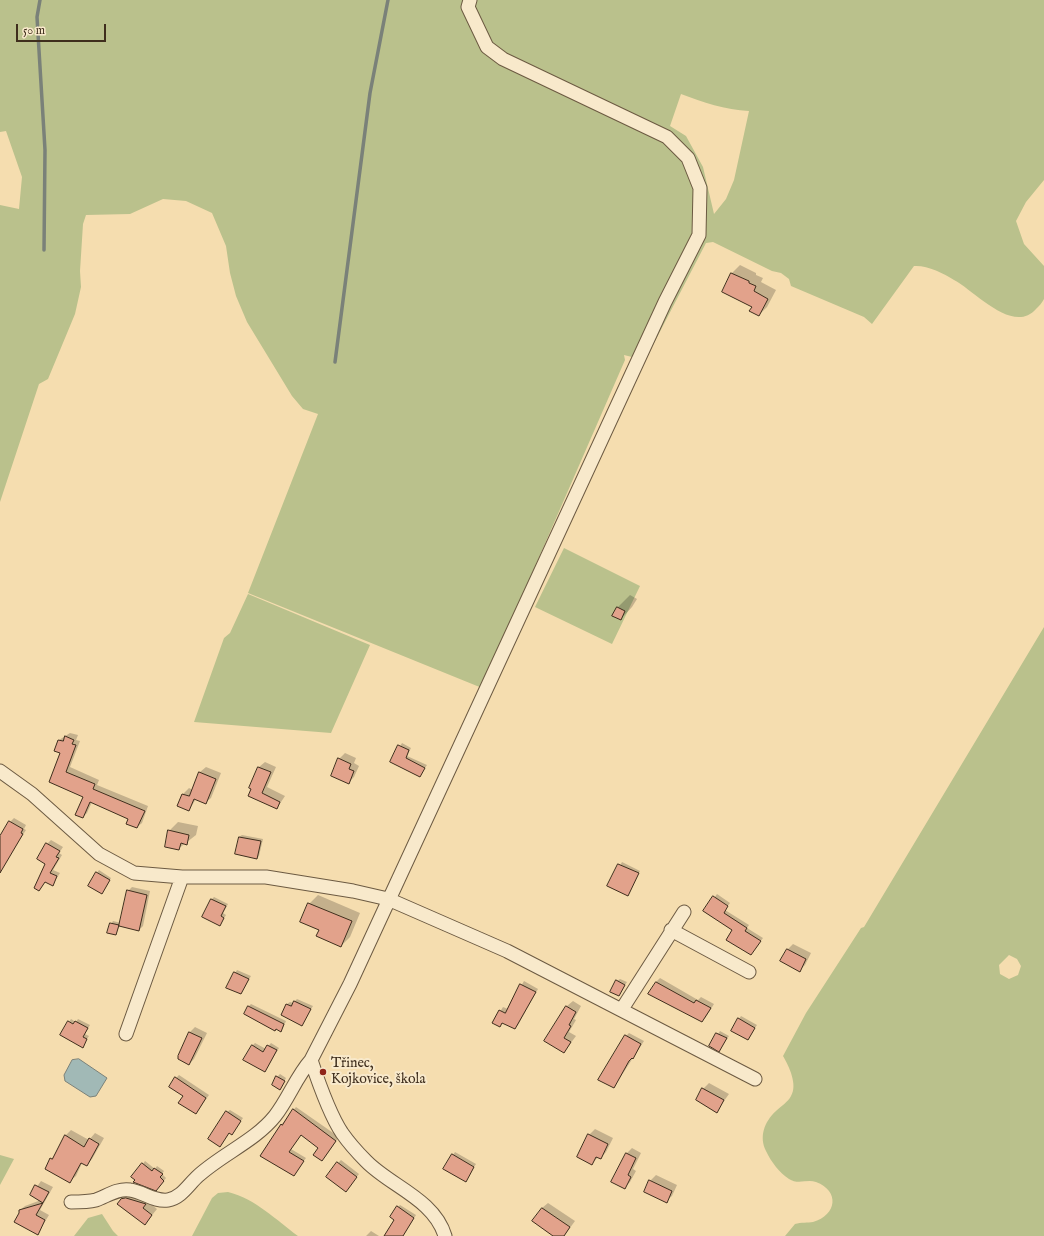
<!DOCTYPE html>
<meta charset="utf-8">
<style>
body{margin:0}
#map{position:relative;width:1044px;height:1236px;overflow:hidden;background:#f5ddaf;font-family:"IM FELL English",serif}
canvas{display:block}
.scale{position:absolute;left:16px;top:24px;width:90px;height:18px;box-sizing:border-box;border:2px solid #3f2e1d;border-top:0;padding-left:5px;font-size:12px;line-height:14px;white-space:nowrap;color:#3f2e1d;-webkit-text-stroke:3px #f8e9cb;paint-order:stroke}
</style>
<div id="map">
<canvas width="1044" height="1236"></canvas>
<div class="scale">50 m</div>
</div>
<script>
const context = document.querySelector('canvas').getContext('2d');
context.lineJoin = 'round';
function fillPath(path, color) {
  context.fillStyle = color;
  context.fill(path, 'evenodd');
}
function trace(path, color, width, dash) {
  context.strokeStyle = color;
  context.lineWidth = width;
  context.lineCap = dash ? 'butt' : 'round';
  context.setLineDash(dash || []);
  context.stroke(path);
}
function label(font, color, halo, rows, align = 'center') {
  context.font = font + ' "IM FELL English",serif';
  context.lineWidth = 4;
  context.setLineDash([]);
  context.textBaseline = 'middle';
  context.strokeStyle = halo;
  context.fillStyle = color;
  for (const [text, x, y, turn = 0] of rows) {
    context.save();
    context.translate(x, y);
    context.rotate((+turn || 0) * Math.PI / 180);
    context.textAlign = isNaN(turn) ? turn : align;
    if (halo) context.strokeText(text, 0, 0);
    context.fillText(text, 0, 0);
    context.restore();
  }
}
const green = new Path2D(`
 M0 0H1044V180L1026 202 1016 221 1024 244 1044 266C1044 275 1044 290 1044 299 1042 303 1039 306 1036 309 1013 335 975 291 954 280 943 273 927 265 914 266L872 324 864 317 791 286 789 279 781 273 772 271 713 242 706 243 653 345 642 343 636 358 624 355 625 360 482 688 248 593 318 414 303 409 292 396 247 322 236 296 230 273 226 246 212 213 186 201 163 199 130 214 86 215 83 224 80 271 81 287 75 314 48 379 39 384 0 502V205L19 209 22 177 6 131 0 132ZM681 94C703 102 725 110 749 111L734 180 726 199 714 214 703 167 686 136 670 126Z
 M564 548 640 586 612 644 535 607Z
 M248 594 370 645 331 733 194 722 224 638 230 633Z
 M1044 627V1236H785L795 1224C801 1222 808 1223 813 1222 837 1215 840 1191 816 1182 807 1179 798 1185 789 1179 780 1173 771 1162 766 1151 759 1137 764 1122 776 1111 781 1106 788 1102 791 1096 798 1085 789 1066 783 1056L806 1013 861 928 864 927ZM1009 955 1017 959 1021 966 1018 975 1009 979 1000 974 999 965Z
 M0 1155 14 1159 0 1185Z
 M228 1192C256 1199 276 1220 298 1236H192L212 1198 218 1193Z
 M102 1214 113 1231 118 1236H74L88 1218Z`);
const water = new Path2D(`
 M79 1059 107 1078 96 1096 90 1097 65 1081 64 1075 72 1060Z`);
const shadow = new Path2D(`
 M740 265 756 273V275L763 278 761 282 776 290 767 307 759 315 753 306 723 291 732 273Z
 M630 595 637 599 632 607 621 619 614 616 618 607Z
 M70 733 78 735 76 740 80 741 70 767 99 780 97 785 148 806 142 823 137 827 129 819 92 802 87 813 83 817 84 796 50 782 62 752 59 740Z
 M402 743 411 748 407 756 427 765 420 776 391 762Z
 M345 753 356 758 354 763 359 766 354 777 348 783 339 759Z
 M265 762 276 767 267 787 285 796 277 808 250 787 259 767Z
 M206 767 221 773 211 798 205 803 196 799 189 810 178 805 183 794 189 788 193 790 200 772Z
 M14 818 26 825 24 829 26 830 2 867 0 866V843L10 822Z
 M178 822 198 826 196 835 178 849 169 831Z
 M242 835 263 839 259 856 257 858 239 837Z
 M51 840 63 847 59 853 62 855 53 870 60 873 53 884 46 881 39 890 46 863 47 844Z
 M622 862 640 871 627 895 609 886Z
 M99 870 111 878 104 890 97 873Z
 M132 887 150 891 143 926 139 930 120 925 116 934 111 924 113 921 121 923 128 891Z
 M717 894 730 903 725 910 749 925 747 928 763 938 751 954 733 930 705 911Z
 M318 895 360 913 350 937 341 946 320 929 309 904Z
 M214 897 228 904 223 913 226 915 220 925 212 899Z
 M793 944 811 953 805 965 800 970 782 961 788 949Z
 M237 970 251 976 241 993 227 987Z
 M660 978 698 1000 701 997 714 1004 706 1017 702 1021 656 982Z
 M620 979 627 982 621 992 617 981Z
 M524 981 538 989 518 1025 515 1028 503 1022 500 1026 493 1023 503 1007 508 1009Z
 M297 999 313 1006 302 1024 282 1014 287 1004 290 1002 293 1003Z
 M573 1001 581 1006 574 1019 576 1020 569 1032 576 1036 564 1052 546 1041 567 1006Z
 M251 1004 286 1021 283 1028 280 1030 249 1006Z
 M741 1016 757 1025 748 1039 739 1019Z
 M71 1019 76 1022 78 1019 90 1025 85 1034 89 1036 82 1047 69 1022Z
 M195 1027 207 1033 194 1059 189 1064 179 1056 190 1032Z
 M720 1031 729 1036 719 1050 710 1046Z
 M629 1033 644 1041 614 1087 626 1036Z
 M255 1043 266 1049 271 1043 279 1048 265 1071 252 1046Z
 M280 1074 286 1078 282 1086 277 1077Z
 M179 1075 209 1095 196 1113 176 1078Z
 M709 1083 729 1094 716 1112 703 1089Z
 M296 1107 339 1137 325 1157 320 1148 302 1134 291 1149 306 1158 294 1174 262 1155 282 1124Z
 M230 1110 243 1118 234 1131 230 1132 220 1145 227 1112Z
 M595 1129 613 1138 606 1152 601 1158 598 1157 592 1164 589 1135Z
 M71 1130 89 1140 95 1133 104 1138 92 1159 87 1165 82 1163 76 1176 70 1181 51 1159 56 1155 66 1135Z
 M632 1148 641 1153 633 1169 636 1171 630 1182 624 1188 626 1154Z
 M455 1152 476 1164 465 1181 453 1155Z
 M341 1160 359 1174 348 1188 338 1163Z
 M145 1161 155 1169 157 1166 164 1171 162 1174 166 1178 159 1187 143 1164Z
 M656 1175 677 1185 672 1196 666 1201 650 1181Z
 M41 1181 53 1187 40 1210 49 1215 38 1233 20 1210 25 1206 41 1200 31 1195Z
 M127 1193 148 1202 157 1209 145 1224 121 1199Z
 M548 1203 575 1221 564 1236H555L542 1208Z
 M400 1205 416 1215 403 1236H385L396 1220 398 1207Z
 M371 1231 379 1236H366Z`);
const stream = new Path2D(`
 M40 0 37 17 45 150 44 250
 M335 362 370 93 388 0`);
const building = new Path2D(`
 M731 273 749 281V283L756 286 754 291 768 299 759 316 749 311 752 307 722 292Z
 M617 607 625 611 621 620 612 616Z
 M65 736 74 740 72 744 76 745 66 772 95 784 93 789 145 811 137 828 126 824 128 819 90 802 83 818 75 815 83 797 49 782 60 753 54 751 58 740 63 741Z
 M398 745 409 750 406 758 425 768 420 777 390 762Z
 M338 758 351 764 349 769 354 771 349 784 331 776Z
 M258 767 271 772 262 793 280 802 277 809 248 796 251 789 249 788Z
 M199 772 216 779 206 804 194 799 189 811 177 806 182 794 189 796Z
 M9 821 23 829 21 833 23 834 0 873V836Z
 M168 830 189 835 187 845 181 843 179 850 165 847Z
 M239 837 261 841 257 859 235 854Z
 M46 843 60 851 56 857 59 858 50 873 57 876 53 886 45 882 39 891 34 888 45 864 37 859Z
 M618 864 639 873 628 896 607 886Z
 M96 872 110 880 102 894 88 886Z
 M127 890 147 895 139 931 119 926Z
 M713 896 728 906 724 913 747 928 745 931 761 941 751 955 726 940 732 930 703 911Z
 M211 899 226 906 221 916 224 918 220 926 202 917Z
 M308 903 352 921 341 947 316 936 319 930 300 922Z
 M110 923 119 925 116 935 107 933Z
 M787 949 806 959 800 972 780 961Z
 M234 972 249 979 241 994 226 988Z
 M616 980 625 985 619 996 610 992Z
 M656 982 694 1003 696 1000 711 1008 702 1022 648 994Z
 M520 984 536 992 515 1029 502 1023 500 1027 492 1023 499 1010 505 1013Z
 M294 1001 311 1009 302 1026 281 1015 286 1004 291 1006Z
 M248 1006 284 1024 281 1032 276 1029 275 1031 244 1014Z
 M566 1006 576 1012 569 1025 571 1026 564 1038 571 1042 564 1053 544 1041Z
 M738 1018 755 1028 748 1040 731 1031Z
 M68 1021 73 1024 75 1021 88 1028 83 1037 87 1039 83 1048 60 1035Z
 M189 1032 202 1038 189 1065 178 1059V1056Z
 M716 1033 727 1038 719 1052 709 1046Z
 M625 1035 641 1044 633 1059 632 1058 629 1061 614 1088 598 1080Z
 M252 1045 263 1052 267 1045 277 1050 265 1072 243 1060Z
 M276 1076 285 1081 280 1090 272 1085Z
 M175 1077 206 1098 196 1114 178 1103 183 1096 169 1087Z
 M702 1088 724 1100 717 1113 696 1100Z
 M293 1109 336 1141 322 1161 313 1155 318 1148 301 1135 289 1152 304 1161 294 1176 260 1156 281 1124 282 1125Z
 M226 1111 241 1121 232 1135 229 1133 220 1147 208 1139Z
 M588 1134 608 1144 601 1159 596 1157 592 1165 577 1157Z
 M65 1135 84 1147 89 1138 99 1144 87 1166 81 1163 70 1183 45 1169 50 1158 52 1159Z
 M626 1153 636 1158 628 1175 631 1177 625 1189 611 1182Z
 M452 1154 474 1167 466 1182 443 1169Z
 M337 1162 357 1177 346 1192 326 1177Z
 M142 1163 152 1171 154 1168 163 1174 160 1177 164 1181 156 1191 133 1182 135 1180 131 1177Z
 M649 1180 672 1191 667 1203 644 1192Z
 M35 1185 49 1192 36 1215 45 1220 38 1235 14 1222 19 1213V1210L43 1203 30 1195Z
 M126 1198 146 1204 143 1208 152 1215 145 1225 117 1204 121 1199Z
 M397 1206 414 1218 403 1236H384L394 1220 390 1217Z
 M542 1208 570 1227 564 1236H553L532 1221Z`);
const street = new Path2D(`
 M0 771 32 794 99 854 134 873 182 877H266L353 891 388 899 507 951 755 1079
 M671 930 749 972
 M622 1009 684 912
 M126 1034 182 877
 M71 1202C79 1202 88 1202 96 1200 107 1196 118 1188 130 1190 144 1192 154 1202 168 1200 181 1198 189 1184 198 1176 222 1154 255 1141 275 1116 289 1098 296 1077 311 1060
 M445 1236C434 1199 390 1186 366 1161 358 1153 349 1143 342 1133 330 1115 318 1081 311 1060L350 984 665 302 699 235 700 188 688 158 667 137 503 59 487 47 468 7 470 0`);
const markers = [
 [323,1072,4,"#8f2418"]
];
const poiNames = [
 ["Třinec,",331,1064],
 ["Kojkovice, škola",331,1080]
];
fillPath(green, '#bac18c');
fillPath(water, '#a1b9b6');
trace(water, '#7a8179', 1);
fillPath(shadow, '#0003');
trace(stream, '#7a8179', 3.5);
fillPath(building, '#e2a28b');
trace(building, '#3f2e1d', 1);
trace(street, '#6c5a42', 15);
trace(street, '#f8e9cb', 13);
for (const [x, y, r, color] of markers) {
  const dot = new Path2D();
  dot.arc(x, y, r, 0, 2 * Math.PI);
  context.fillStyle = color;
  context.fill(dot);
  trace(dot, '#f8e9cb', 1.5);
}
label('14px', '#3f2e1d', '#f8e9cb', poiNames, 'left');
</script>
